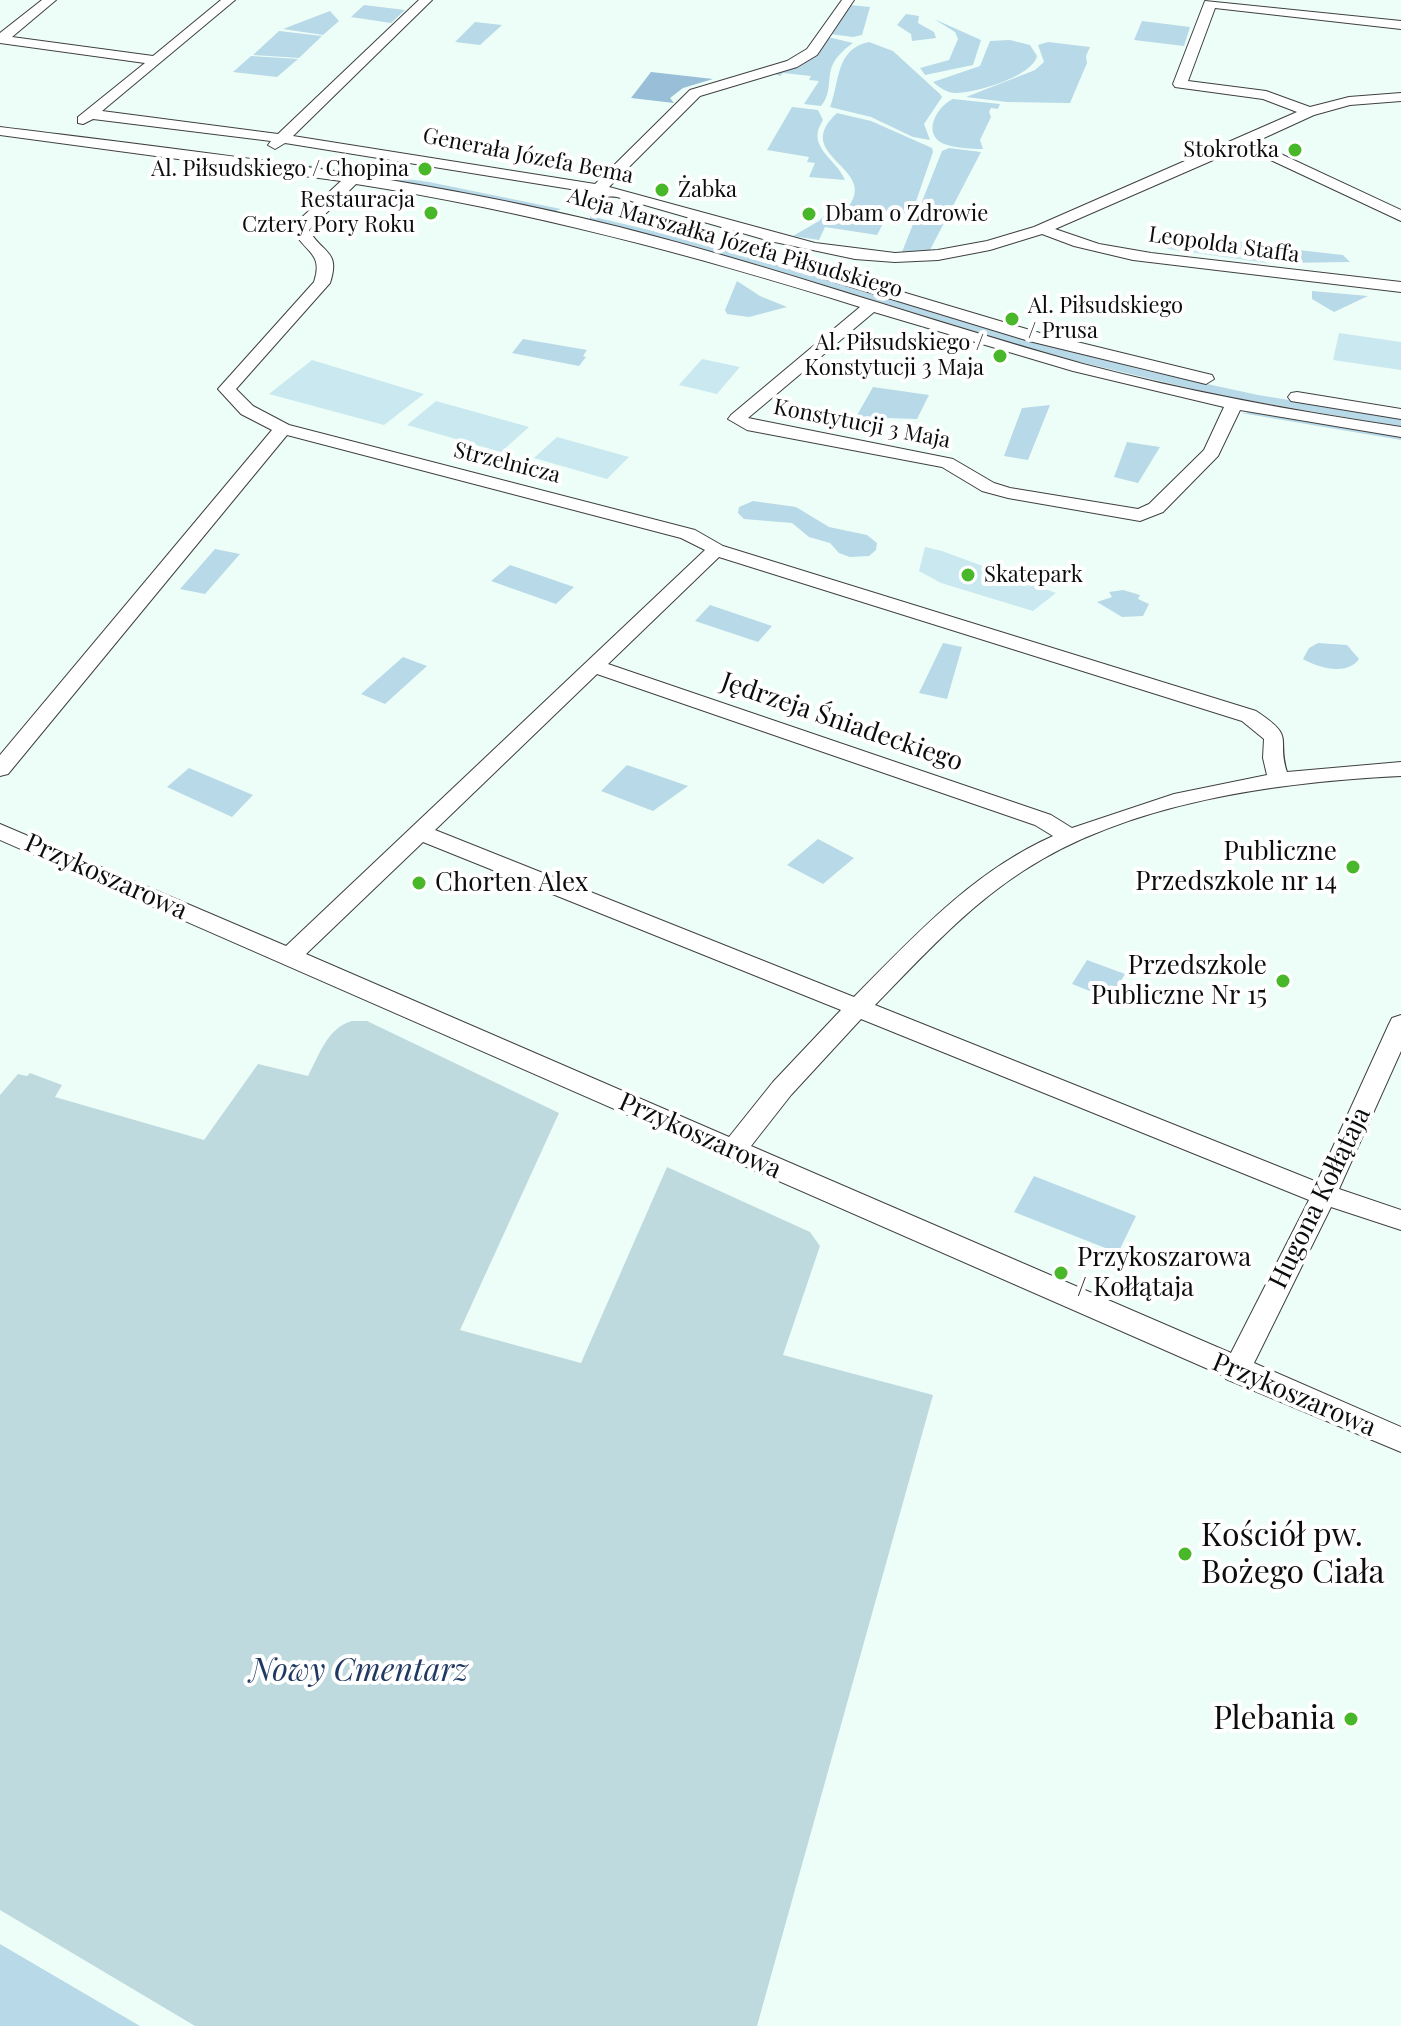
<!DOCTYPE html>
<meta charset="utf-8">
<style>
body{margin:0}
canvas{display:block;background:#edfef8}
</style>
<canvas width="1401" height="2026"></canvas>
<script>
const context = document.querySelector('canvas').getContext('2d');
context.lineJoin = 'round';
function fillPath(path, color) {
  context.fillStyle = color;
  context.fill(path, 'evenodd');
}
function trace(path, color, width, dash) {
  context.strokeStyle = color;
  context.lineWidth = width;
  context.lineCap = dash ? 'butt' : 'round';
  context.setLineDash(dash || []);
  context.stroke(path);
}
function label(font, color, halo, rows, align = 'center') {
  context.font = font + ' "Playfair Display",serif';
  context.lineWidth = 8;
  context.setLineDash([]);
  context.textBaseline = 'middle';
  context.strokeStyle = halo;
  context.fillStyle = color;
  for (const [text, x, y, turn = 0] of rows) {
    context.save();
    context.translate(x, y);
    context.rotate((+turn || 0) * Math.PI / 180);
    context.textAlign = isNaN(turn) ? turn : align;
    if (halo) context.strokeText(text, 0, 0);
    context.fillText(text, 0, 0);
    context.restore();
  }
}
const green = new Path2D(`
 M364 5 405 10 391 23 351 17Z
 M850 5 870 7 862 35 853 37 830 34Z
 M330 11 339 21 323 35 283 29Z
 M906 14 919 16 918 23 934 32 936 38 912 41 911 34 897 25Z
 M934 19 981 40 973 65 925 75 920 68 949 60 958 39 955 32Z
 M1142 21 1190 27 1184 46 1134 40Z
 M475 22 502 25 480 45 455 42Z
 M279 31 322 36 299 58 253 55Z
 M828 37 853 43C846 48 838 55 834 62 826 76 833 92 821 106L804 104 819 81 809 80 811 76 783 73 780 76 772 73Z
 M1010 40 1030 45 1037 56C1033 76 976 93 956 93 947 93 940 88 933 82L980 66 990 41Z
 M869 42 893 51 940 94 942 97 924 124 930 140 913 137 871 117 830 107C840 82 835 49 869 42Z
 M1048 42 1090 47 1086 56 1087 63 1070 103 1007 102 966 97 1035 70 1044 62 1038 45Z
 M251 56 298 59 277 77 233 72Z
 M953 99 1000 104 998 109 991 108 989 112 991 117 980 140 983 149C971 149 955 148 944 144 921 134 937 106 953 99Z
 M792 107 818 110 823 120C805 147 836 158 845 180L809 177 815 163 807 162 809 157 767 150Z
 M837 113 871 121 932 148 933 152 913 210 905 213 849 206C878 167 790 156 837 113Z
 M949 148 981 152 930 250 902 252 942 151Z
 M270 160 429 182 561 209 553 212 274 163Z
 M832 207 904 218 908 220H885L877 235 825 227 819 240 793 236 819 221Z
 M590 216 700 242 1047 345 1147 371 1258 395 1401 418V427L1218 395 1059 357 759 265 590 220Z
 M1289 249 1343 255 1350 262 1284 263Z
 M737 281 760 296 787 307 749 317 727 314 725 310Z
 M1312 291 1368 296 1334 312 1312 299Z
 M523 339 587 350 583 356 586 357 579 366 512 353Z
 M873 387 929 395 917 419 856 417Z
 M1050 405 1028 460 1004 456 1022 408Z
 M1257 412 1401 436V440L1241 413Z
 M1127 442 1160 447 1138 483 1114 477Z
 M753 501 796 507 829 527 867 535 877 543 876 550 869 556 850 557 839 553 830 543 809 537 792 523 744 519 738 513 739 507Z
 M215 549 240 554 205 594 180 589Z
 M510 565 574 587 556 604 491 581Z
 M1123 590 1140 595 1138 599 1149 604 1143 616 1122 617 1097 602 1112 597 1109 592Z
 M710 605 772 626 758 642 695 621Z
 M943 643 962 647 947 699 919 693Z
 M1318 643 1347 645 1359 659C1347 676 1319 668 1303 659L1309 648Z
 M403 657 427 666 385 704 361 694Z
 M627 765 688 786 653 811 601 791Z
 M189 768 253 795 232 817 167 787Z
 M818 839 854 858 823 884 787 865Z
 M1087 960 1125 974 1110 999 1072 984Z
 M1034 1176 1136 1216 1118 1253 1014 1212Z
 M0 1944 140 2026H0Z`);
const forest = new Path2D(`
 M651 72 713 79 683 88 670 98 674 103 631 98Z`);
const cemetery = new Path2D(`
 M352 1021H367L559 1113 460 1330 581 1363 667 1167 810 1232 820 1246 783 1355 933 1395 757 2026H195L0 1910V1095L18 1074 27 1076 30 1073 62 1085 55 1097 204 1140 258 1064 308 1076C320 1054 327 1028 352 1021Z`);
const pitch = new Path2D(`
 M1174 232 1271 246 1266 263 1167 249Z
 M1339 333 1401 342V370L1333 360Z
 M702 359 740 367 717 394 679 385Z
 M312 360 424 394 384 425 269 394Z
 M436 401 529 427 501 452 407 425Z
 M557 437 629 457 607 479 534 458Z
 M925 547 942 551 1056 593 1033 611 941 583 919 571Z`);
const minor = new Path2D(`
 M42 0H56L12 37 153 56 221 0H235L102 111 278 134 419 0H432L293 136 595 184 690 90 787 61 807 49 842 0H854L817 55 797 67 700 96 609 187 815 243 895 253 938 250 987 241 1034 227 1297 112 1263 99 1175 87 1173 84 1205 1 1401 21V29L1215 8 1188 81 1266 91 1310 107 1349 97 1401 93V101L1350 105 1314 115 1255 142 1401 210V221L1243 147 1055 229 1099 244 1151 253 1401 282V292L1133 260 1074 246 1042 234 990 250 938 260 895 262 855 259 770 241 617 197C603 195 592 200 583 197V191L285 143 275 149 268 145 271 141 93 119 83 124 78 123V117L145 63 0 43V33Z
 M0 127C208 153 416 176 619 227 776 267 928 321 1083 364 1188 392 1294 411 1401 427V437L1240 410 1218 456 1163 512 1140 521 1008 498 982 491 942 467 747 430 728 419 731 415 860 307C694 255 528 211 356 184L309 230C322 254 341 250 330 283L236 389 253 406 289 425 695 530 723 546 1256 711C1297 738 1276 737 1287 772L1401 762V776C1277 782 1129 802 1023 871 967 907 921 958 875 1005L1317 1182 1389 1024 1392 1018 1401 1015V1051L1339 1189 1401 1210V1230L1331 1207 1254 1363 1401 1427V1452L1226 1379 1224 1376 0 840V824L286 946 705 550 681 538 287 435 8 774 0 776V755L272 430 241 414 218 389 314 282C324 253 305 253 293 230L299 220 341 181 0 135ZM874 312 1073 371 1224 407 1204 450 1149 504 1138 509 1010 488 994 483 953 459 748 418ZM719 557 1242 721 1264 739 1263 758 1267 775 1174 794 1072 828 1051 815 608 664ZM597 674 1035 825 1053 836C974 871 914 936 854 997L435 830ZM423 842 841 1010 773 1082 729 1137 306 954ZM861 1019 1309 1200 1231 1353 751 1146 791 1095Z
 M825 269 1040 333 1212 375 1214 379 1206 384 1029 341 819 277V271Z
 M1297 392 1401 409V419L1291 401 1288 397 1291 393Z`);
const markers = [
 [1295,150,8,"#49b72a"],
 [425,169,8,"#49b72a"],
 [662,190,8,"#49b72a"],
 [431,213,8,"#49b72a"],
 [809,214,8,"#49b72a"],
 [1012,319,8,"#49b72a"],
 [1000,356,8,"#49b72a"],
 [968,575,8,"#49b72a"],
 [1353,867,8,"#49b72a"],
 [419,883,8,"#49b72a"],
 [1283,981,8,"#49b72a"],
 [1061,1273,8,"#49b72a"],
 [1185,1554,8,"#49b72a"],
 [1351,1719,8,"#49b72a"]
];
const farPoinames = [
 ["Stokrotka",1279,150],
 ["Al. Piłsudskiego / Chopina",409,169],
 ["Żabka",678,190,"left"],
 ["Restauracja",415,200],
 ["Cztery Pory Roku",415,225],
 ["Dbam o Zdrowie",825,214,"left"],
 ["Al. Piłsudskiego",1028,306,"left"],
 ["/ Prusa",1028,331,"left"],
 ["Al. Piłsudskiego /",984,343],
 ["Konstytucji 3 Maja",984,368],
 ["Skatepark",984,575,"left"]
];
const farStreetnames = [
 ["Generała Józefa Bema",528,156,11],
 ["Aleja Marszałka Józefa Piłsudskiego",735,243,16],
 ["Leopolda Staffa",1224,245,8],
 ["Konstytucji 3 Maja",862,424,11],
 ["Strzelnicza",507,463,14]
];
const streetNames = [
 ["Jędrzeja Śniadeckiego",842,722,19],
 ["Przykoszarowa",106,877,24],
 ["Przykoszarowa",700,1136,24],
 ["Hugona Kołłątaja",1320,1198,-64],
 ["Przykoszarowa",1294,1395,23]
];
const poiNames = [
 ["Publiczne",1337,852],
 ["Przedszkole nr 14",1337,882],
 ["Chorten Alex",435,883,"left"],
 ["Przedszkole",1267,966],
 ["Publiczne Nr 15",1267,996],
 ["Przykoszarowa",1077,1258,"left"],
 ["/ Kołłątaja",1077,1288,"left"]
];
const nearPoinames = [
 ["Kościół pw.",1201,1536],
 ["Bożego Ciała",1201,1573],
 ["Plebania",1335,1719,"right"]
];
const nearParknames = [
 ["Nowy Cmentarz",359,1671]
];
fillPath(green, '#b8d9e7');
fillPath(forest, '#98bfd7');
fillPath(cemetery, '#bfdadf');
fillPath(pitch, '#cae8ef');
trace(minor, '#404040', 2);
fillPath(minor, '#fff');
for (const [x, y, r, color] of markers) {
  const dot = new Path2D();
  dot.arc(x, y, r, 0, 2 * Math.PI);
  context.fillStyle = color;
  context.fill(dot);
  trace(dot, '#fff', 3);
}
label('22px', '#0d0d0d', '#fff', farPoinames, 'right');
label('22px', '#0d0d0d', '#fff', farStreetnames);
label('26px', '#0d0d0d', '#fff', streetNames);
label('26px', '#0d0d0d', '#fff', poiNames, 'right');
label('32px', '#0d0d0d', '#fff', nearPoinames, 'left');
label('italic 32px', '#203962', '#fff', nearParknames);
</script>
